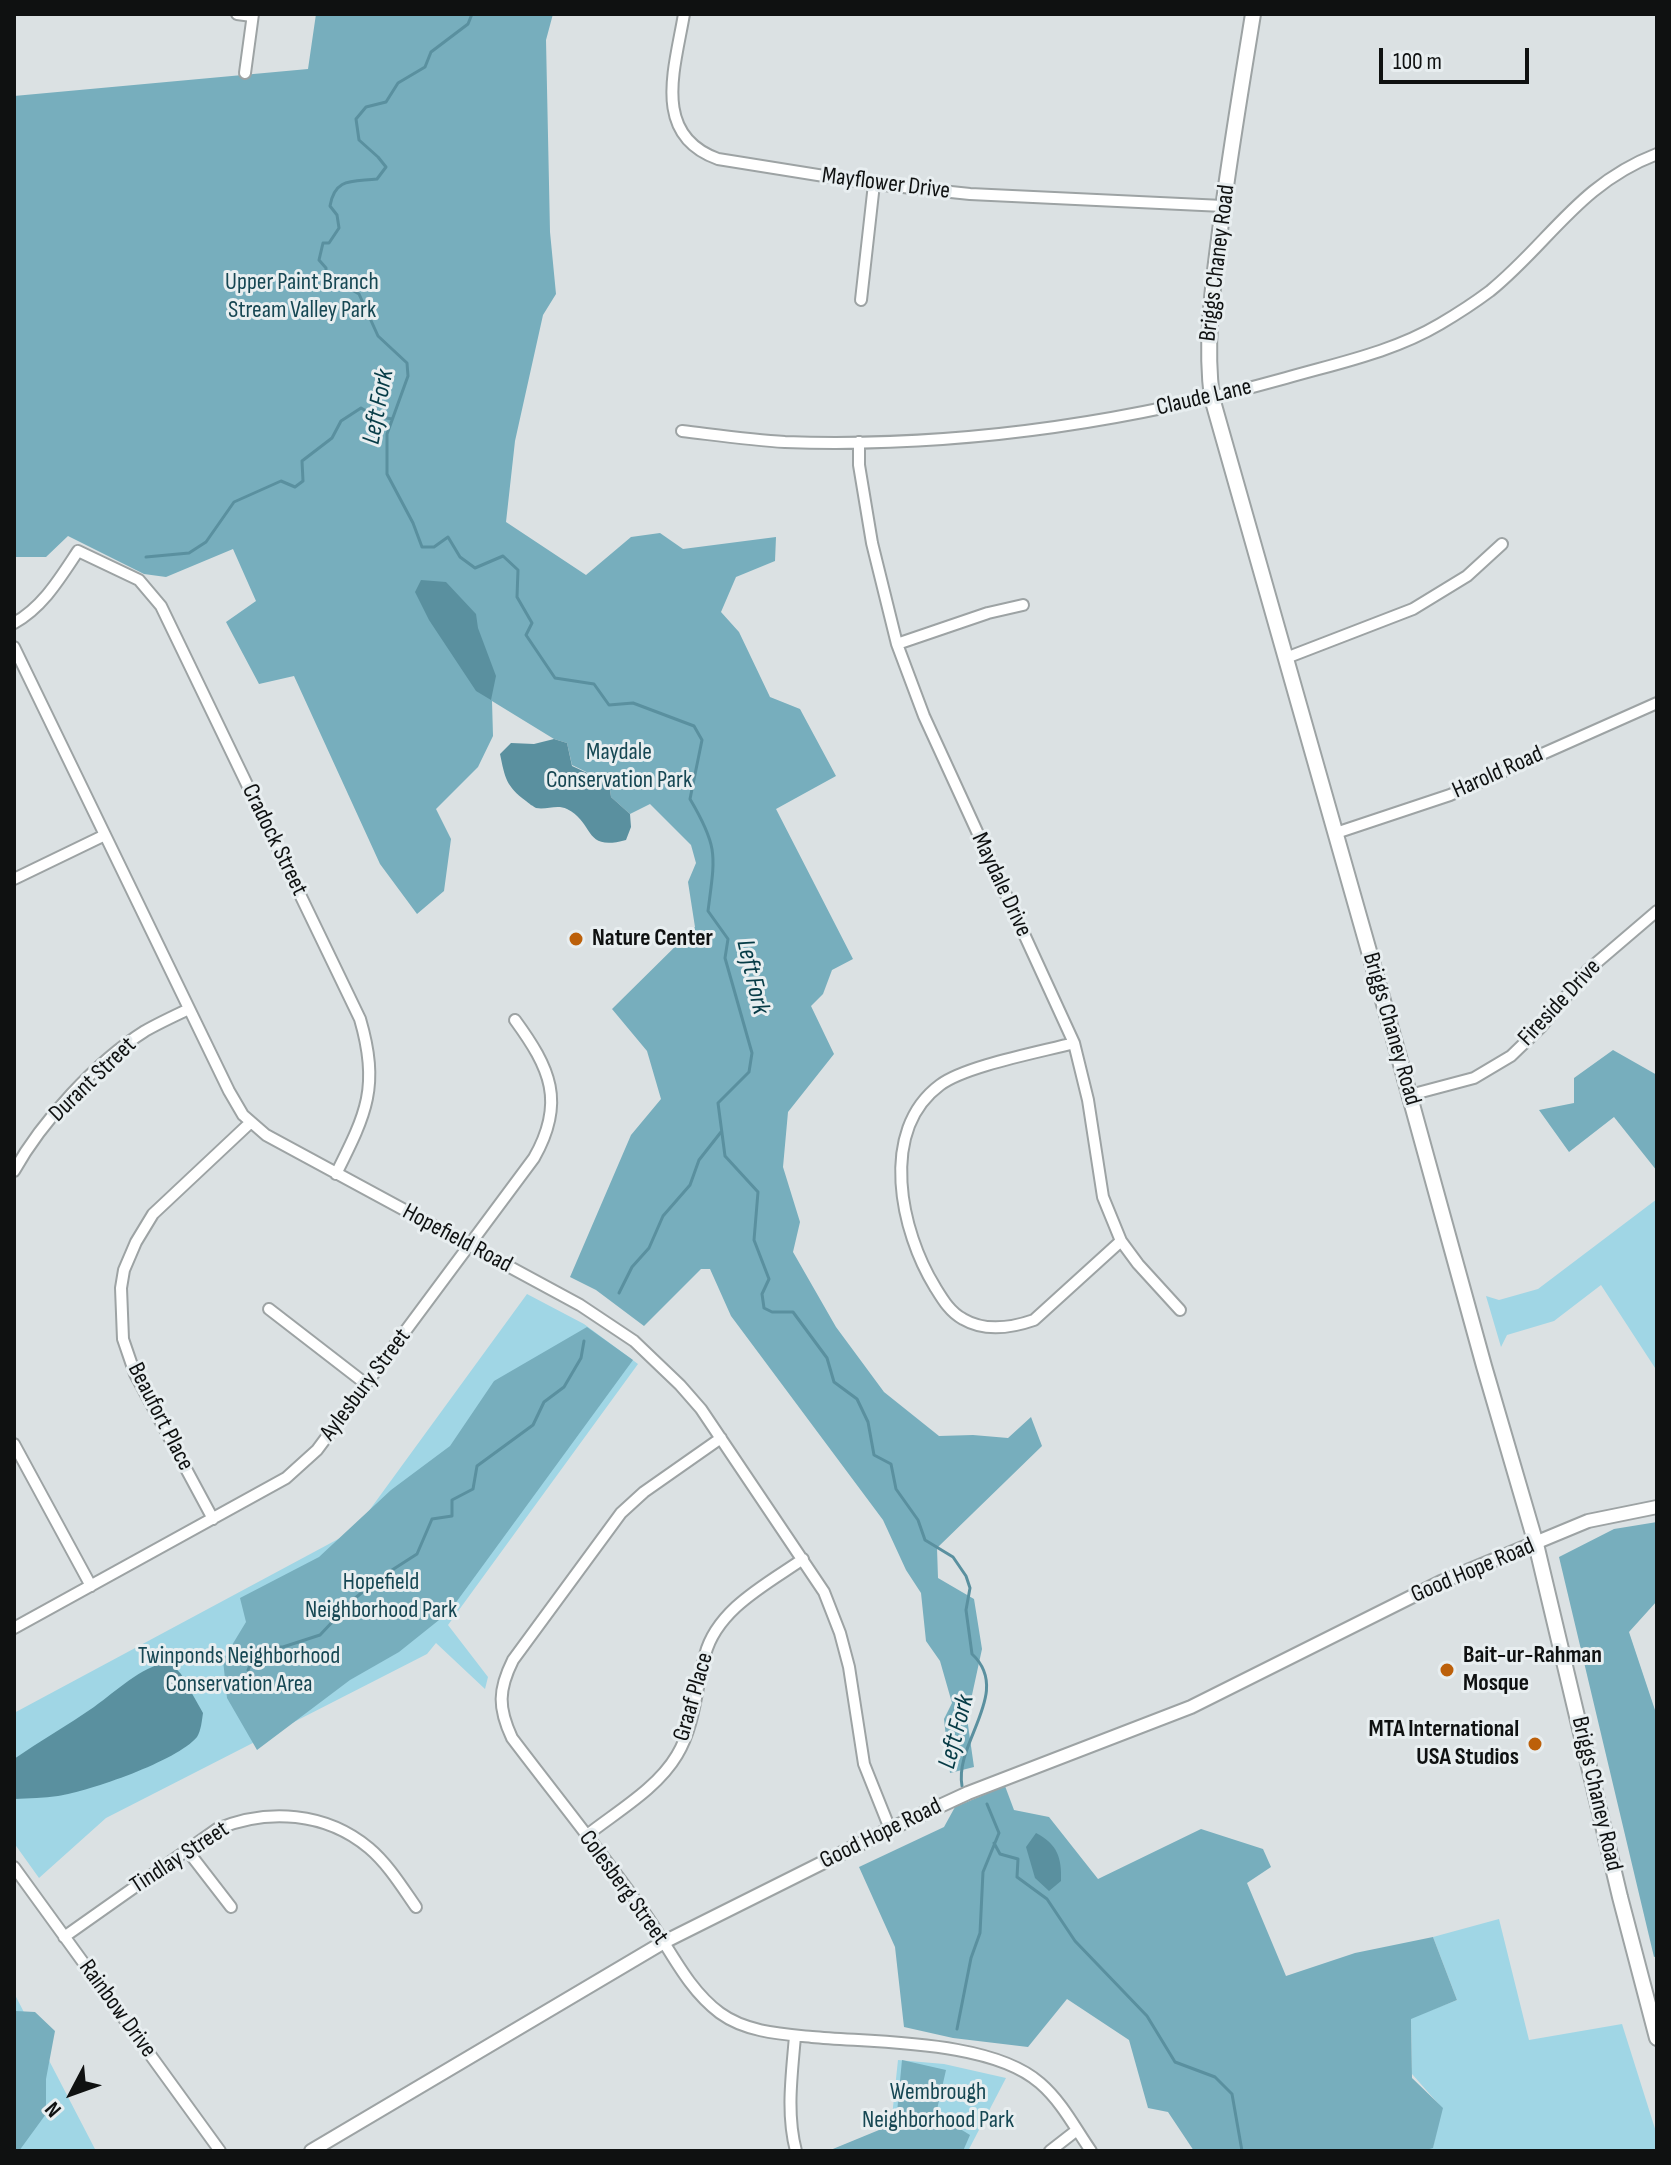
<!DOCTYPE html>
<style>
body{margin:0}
#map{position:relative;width:1671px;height:2165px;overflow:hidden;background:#dbe1e3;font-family:"Sofia Sans Condensed",sans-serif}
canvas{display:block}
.frame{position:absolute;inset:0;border:16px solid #0f1111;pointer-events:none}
.north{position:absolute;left:32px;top:2053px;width:80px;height:80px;-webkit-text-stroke:6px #e8eef0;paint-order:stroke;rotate:229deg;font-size:22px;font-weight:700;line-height:32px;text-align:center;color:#0f1111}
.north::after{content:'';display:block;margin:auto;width:28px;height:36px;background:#0f1111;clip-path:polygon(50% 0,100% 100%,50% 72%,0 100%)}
.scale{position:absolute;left:1379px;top:48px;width:150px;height:36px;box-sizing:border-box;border:4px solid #0f1111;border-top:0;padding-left:10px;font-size:24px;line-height:28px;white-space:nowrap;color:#0f1111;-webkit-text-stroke:6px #e8eef0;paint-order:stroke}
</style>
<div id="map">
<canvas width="1671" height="2165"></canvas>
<div class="frame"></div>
<div class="north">N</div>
<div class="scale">100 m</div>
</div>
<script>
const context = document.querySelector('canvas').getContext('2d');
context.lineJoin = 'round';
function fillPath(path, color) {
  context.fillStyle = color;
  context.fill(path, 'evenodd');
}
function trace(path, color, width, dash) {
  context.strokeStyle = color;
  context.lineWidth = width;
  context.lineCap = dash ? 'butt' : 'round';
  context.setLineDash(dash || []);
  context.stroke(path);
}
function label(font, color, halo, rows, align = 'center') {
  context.font = font + ' "Sofia Sans Condensed",sans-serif';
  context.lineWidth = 6;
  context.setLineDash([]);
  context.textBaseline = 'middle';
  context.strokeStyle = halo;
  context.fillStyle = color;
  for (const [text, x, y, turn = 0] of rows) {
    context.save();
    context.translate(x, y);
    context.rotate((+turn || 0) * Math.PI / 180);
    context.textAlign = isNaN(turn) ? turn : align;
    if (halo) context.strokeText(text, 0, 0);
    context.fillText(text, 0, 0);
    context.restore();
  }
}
const green = new Path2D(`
 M1657 1199V1371L1601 1285 1554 1321 1507 1335 1501 1347 1486 1296 1499 1300 1538 1289Z
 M527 1294 584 1324 638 1364 448 1625 488 1677 485 1689 436 1643 427 1654 106 1818 39 1878 14 1843V1713L355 1530Z
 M1499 1919 1529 2040 1622 2024 1657 2135V2151H1422L1433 2147 1442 2108 1412 2074 1411 2018 1457 2000 1433 1937Z
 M14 1993 96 2151H14Z
 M898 2060 944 2064 1006 2078 968 2151H829L891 2126Z`);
const forest = new Path2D(`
 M316 14H553L546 40 550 232 556 294 543 315 515 441 506 522 586 575 631 537 660 533 683 549 776 537 775 561 736 577 721 612 739 632 770 697 800 709 836 776 776 809 853 959 832 970 823 994 811 1006 834 1054 788 1112 783 1167 800 1222 793 1252 836 1327 884 1392 939 1436 973 1435 1008 1438 1031 1417 1042 1446 937 1548 938 1578 974 1599 982 1649 967 1718 974 1767 950 1773 944 1719 952 1703 940 1661 926 1641 921 1593 906 1570 883 1520 731 1316 710 1269H701L644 1326 596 1290 570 1277 631 1135 661 1099 647 1051 612 1009 695 927 688 882 696 863 691 845 650 804 630 814 611 797 609 783 572 765 567 743 554 739 492 701 493 736 478 767 436 809 451 839 444 891 417 914 380 864 294 676 259 684 226 622 256 601 233 549 166 577 144 574 68 536 46 557H14V96L308 69Z
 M1613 1050 1657 1075V1171L1614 1117 1569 1152 1539 1110 1574 1103V1078Z
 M587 1327 633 1360 449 1612 399 1652 350 1680 257 1750 227 1698 223 1660 246 1622 240 1598 319 1557 391 1490 450 1446 494 1381Z
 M1657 1522V1601L1629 1632 1657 1716V1956L1654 1957 1559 1557 1614 1529Z
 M1005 1786 1014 1810 1049 1817 1098 1879 1201 1829 1263 1849 1271 1867 1247 1883 1286 1976 1355 1953 1433 1937 1457 2000 1411 2019 1412 2078 1443 2108 1433 2148 1422 2151H1194L1168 2112 1148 2108 1129 2040 1067 1999 1028 2047 953 2038 904 2027 895 1947 859 1867 944 1827 955 1807Z
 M14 2008 16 2011 35 2012 55 2031 46 2079V2114L19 2151H14Z
 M902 2060 946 2070 936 2114 970 2135 963 2151H828L896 2123Z`);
const water = new Path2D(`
 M421 580 446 582 476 614 478 628 496 676 491 700 476 691 429 620 415 592Z
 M554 739 567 743 572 766 609 783 611 797 630 814 631 827 626 840C583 852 595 823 567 809 557 804 547 810 536 808 534 807 528 803 526 801 506 786 505 778 500 754L511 743 534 744Z
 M169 1661 181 1674 203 1713C202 1720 201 1731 197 1737 177 1761 90 1791 58 1796 44 1798 29 1798 14 1799V1759C40 1741 68 1725 94 1707 119 1689 138 1669 169 1661Z
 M1036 1833C1057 1844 1062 1857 1061 1881L1049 1891 1035 1878 1026 1847Z`);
const stream = new Path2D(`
 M472 14 468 24 431 52 425 67 398 83 386 102 366 107 356 119 359 140 378 157 386 167 377 179C353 182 335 177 330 206L337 215 339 228 329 243H323L319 260 326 268V279H333L359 294 378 336 407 363 408 376 387 434V474L413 523 422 547H434L448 537 460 557 475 568 503 556 518 570 517 597 532 623 526 635 555 678 594 684 609 705 633 703 694 726 702 740 690 799C719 848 715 856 708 911L728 939 725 958 752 1053 749 1072 718 1103 725 1156 758 1192 754 1240 769 1279 762 1294 764 1308 772 1312H793L827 1358 834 1382 857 1399 868 1422 874 1455 891 1464 896 1489 918 1520 925 1540 953 1557 966 1576 970 1588 966 1610 972 1654C1013 1692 954 1742 962 1786
 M146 557 189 553 206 542 234 502 281 481 295 487 303 481 302 461 332 438 341 421 361 408 375 416 392 419
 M619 1293 632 1267 649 1248 663 1216 690 1185 699 1160 721 1132
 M248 1670 258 1647H283L320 1635 353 1600 378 1579 417 1554 432 1519 452 1516V1500L473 1489 477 1466 533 1425 544 1402 564 1387 581 1358 584 1341
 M994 1843 1000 1854 1018 1859 1017 1877 1047 1899 1075 1941 1147 2016 1175 2062 1215 2077 1232 2094 1242 2151
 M957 2029 971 1958 980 1933 983 1872 999 1833 987 1804`);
const minor = new Path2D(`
 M237 14 252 16
 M684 14C675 68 651 135 718 159L874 184 970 194 1223 206
 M245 73 253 14
 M861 300 874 184
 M682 431C716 435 751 440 785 442 957 448 1121 424 1286 378 1338 363 1393 352 1440 324 1457 314 1474 303 1490 291 1550 242 1579 184 1657 154
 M859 442V465L872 543 897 644 924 716 1074 1043 1088 1100 1103 1197 1121 1241 1138 1264 1180 1310
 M14 623C43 607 60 578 78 551L139 580 161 606 360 1019C380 1087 366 1114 336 1174
 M897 644 988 613 1023 605
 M14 647 229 1091 243 1115 266 1135 580 1305 634 1341 680 1385 701 1409 824 1592 840 1633 849 1667 864 1764 890 1829
 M1286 658 1413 609 1467 576 1502 544
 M1336 833 1450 795 1657 703
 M14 879 105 835
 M1074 1043C1040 1052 965 1066 940 1085 878 1131 901 1232 935 1287 943 1300 950 1312 963 1319 985 1332 1011 1328 1034 1320L1121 1241
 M1410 1095 1474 1078 1511 1056 1541 1027 1588 970 1657 911
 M14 1171C42 1121 96 1062 145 1031 159 1023 174 1016 189 1009
 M269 1309 366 1384
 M721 1438 644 1492 621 1513 513 1660C498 1690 498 1708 512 1738 556 1796 602 1853 644 1912 668 1945 686 1988 720 2013 746 2032 781 2034 812 2037 877 2043 991 2040 1040 2083 1062 2102 1075 2128 1091 2151
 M14 1444 91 1586
 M213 1519 135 1374 123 1339 121 1288 124 1270 136 1242 153 1214 251 1122
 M14 1628 286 1478 317 1450 534 1158C566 1102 550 1068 515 1020
 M586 1836C616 1812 657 1789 677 1755 695 1725 696 1688 705 1655 717 1609 767 1584 803 1559
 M187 1850 231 1907
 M14 1867 220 2151
 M64 1937 217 1829C268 1808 326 1812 369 1848 388 1864 402 1887 416 1907
 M795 2036C792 2074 786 2113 796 2151
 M1050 2151 1077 2130`);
const tertiary = new Path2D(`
 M311 2151 664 1942 890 1829 968 1793 1191 1707 1441 1582 1588 1521 1657 1507`);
const secondary = new Path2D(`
 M1253 14C1241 89 1228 164 1219 239 1212 293 1205 344 1212 398L1397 1050 1484 1366 1536 1544 1620 1897 1657 2038`);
const markers = [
 [576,939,8,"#bc600a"],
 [1447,1670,8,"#bc600a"],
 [1535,1744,8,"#bc600a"]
];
const streetNames = [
 ["Mayflower Drive",886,184,7],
 ["Briggs Chaney Road",1218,263,-83],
 ["Claude Lane",1204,398,-13],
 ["Harold Road",1498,773,-24],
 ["Cradock Street",274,840,64],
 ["Maydale Drive",1001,885,65],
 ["Fireside Drive",1560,1003,-47],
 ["Briggs Chaney Road",1391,1029,74],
 ["Durant Street",93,1080,-44],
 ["Hopefield Road",457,1239,28],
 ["Aylesbury Street",366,1385,-53],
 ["Beaufort Place",160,1417,63],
 ["Good Hope Road",1473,1571,-23],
 ["Graaf Place",694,1697,-74],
 ["Briggs Chaney Road",1596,1794,77],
 ["Good Hope Road",881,1834,-26],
 ["Tindlay Street",180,1858,-33],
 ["Colesberg Street",623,1888,54],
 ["Rainbow Drive",117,2009,54]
];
const parkNames = [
 ["Upper Paint Branch",302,283],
 ["Stream Valley Park",302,311],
 ["Maydale",619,753],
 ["Conservation Park",619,781],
 ["Hopefield",381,1583],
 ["Neighborhood Park",381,1611],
 ["Twinponds Neighborhood",239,1657],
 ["Conservation Area",239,1685],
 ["Wembrough",938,2093],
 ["Neighborhood Park",938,2121]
];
const poiNames = [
 ["Nature Center",592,939],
 ["Bait-ur-Rahman",1463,1656],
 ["Mosque",1463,1684],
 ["MTA International",1519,1730,"right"],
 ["USA Studios",1519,1758,"right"]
];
const waterNames = [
 ["Left Fork",379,407,-79],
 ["Left Fork",752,977,77],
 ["Left Fork",957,1732,-75]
];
fillPath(green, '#a0d6e5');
fillPath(forest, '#77aebd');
fillPath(water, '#5a909f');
trace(stream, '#5a909f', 3);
trace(minor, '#9da3a4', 14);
trace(tertiary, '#9da3a4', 16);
trace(secondary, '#9da3a4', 18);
trace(minor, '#fff', 10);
trace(tertiary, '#fff', 12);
trace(secondary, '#fff', 14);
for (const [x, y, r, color] of markers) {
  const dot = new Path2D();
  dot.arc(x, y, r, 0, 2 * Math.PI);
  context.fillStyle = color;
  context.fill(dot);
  trace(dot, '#e8eef0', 3);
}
label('24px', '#0f1111', '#e8eef0', streetNames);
label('24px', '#164753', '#e8eef0', parkNames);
label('bold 24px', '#0f1111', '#e8eef0', poiNames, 'left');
label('italic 26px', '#063b46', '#e8eef0', waterNames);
</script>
